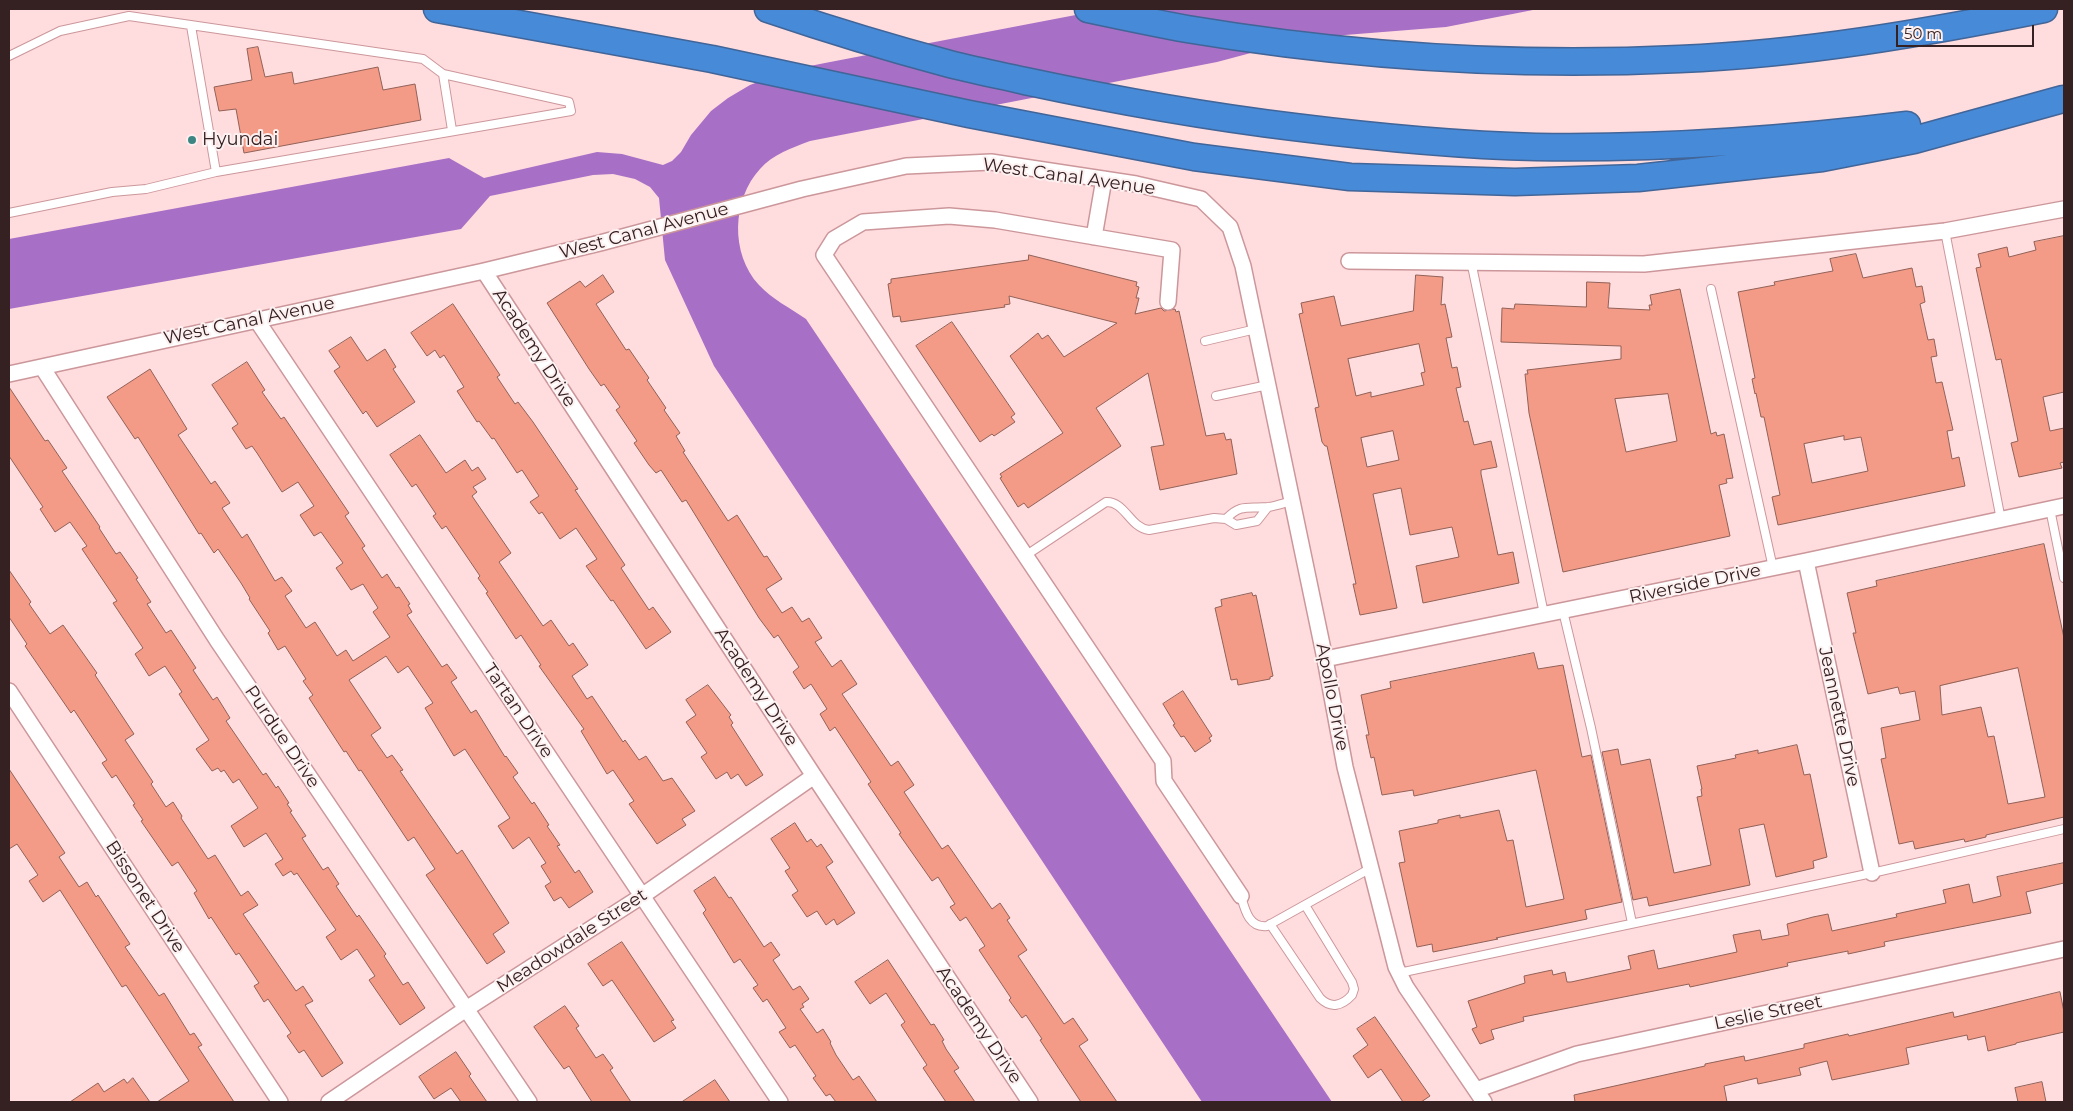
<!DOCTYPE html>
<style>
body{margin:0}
#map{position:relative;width:2073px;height:1111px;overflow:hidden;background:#ffdcde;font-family:Montserrat,sans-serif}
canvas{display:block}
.frame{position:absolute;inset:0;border:10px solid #352022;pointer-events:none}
.scale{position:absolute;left:1896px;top:25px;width:138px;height:22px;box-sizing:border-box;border:2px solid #352022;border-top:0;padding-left:6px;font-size:15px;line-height:18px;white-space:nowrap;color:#352022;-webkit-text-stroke:4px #fcf0f0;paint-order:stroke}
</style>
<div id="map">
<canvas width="2073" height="1111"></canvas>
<div class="frame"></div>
<div class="scale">50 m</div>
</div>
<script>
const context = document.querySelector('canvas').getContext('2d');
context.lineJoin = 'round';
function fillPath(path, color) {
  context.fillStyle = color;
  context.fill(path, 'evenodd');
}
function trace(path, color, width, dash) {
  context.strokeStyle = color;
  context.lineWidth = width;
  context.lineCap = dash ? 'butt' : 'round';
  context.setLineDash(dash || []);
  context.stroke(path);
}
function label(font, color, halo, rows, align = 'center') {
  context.font = font + ' Montserrat,sans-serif';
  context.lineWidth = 4;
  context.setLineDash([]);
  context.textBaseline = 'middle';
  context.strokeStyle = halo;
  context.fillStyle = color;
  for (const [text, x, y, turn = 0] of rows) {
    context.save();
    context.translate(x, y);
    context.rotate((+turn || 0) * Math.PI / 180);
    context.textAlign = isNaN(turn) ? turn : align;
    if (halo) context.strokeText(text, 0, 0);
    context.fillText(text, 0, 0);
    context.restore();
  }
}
const water = new Path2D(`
 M1107 9H1538L1446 27 1307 38 1217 62 810 141C792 148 773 154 760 169 732 199 730 254 759 285 772 299 790 308 806 319L1332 1102H1202L714 366 665 260 659 198 650 187 635 179 613 174 593 175 490 196 461 229 9 309V239L449 158 484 178 597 152 622 154 663 165 672 161 681 152 691 135 711 111 728 98 750 85 766 79 800 68 825 63Z`);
const building = new Path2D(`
 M258 47 265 77 292 72 294 84 378 67 383 90 415 84 421 120 244 153 236 109 219 111 214 87 252 80 247 49Z
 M2064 236V392L2043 397 2050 431 2064 428V462L2060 463 2062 468 2019 477 2011 443 2018 441 2001 359 1996 360 1985 310 1976 268 1981 267 1978 254 2007 247 2009 257 2036 250 2034 242Z
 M1856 254 1863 278 1912 268 1916 287 1922 286 1925 302 1920 304 1928 340 1934 339 1937 356 1931 357 1936 383 1942 382 1953 430 1947 431 1952 459 1959 457 1965 486 1778 525 1772 497 1780 495 1764 417H1761L1756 393 1755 394 1752 379 1755 378 1738 292 1775 285 1774 282 1833 271 1830 259ZM1844 436V440L1861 437 1868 471 1812 483 1804 444Z
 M1029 255 1137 282 1136 286 1139 287 1136 298H1139L1135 314 1161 308 1164 311 1175 309 1176 312 1179 311 1206 436 1224 433 1226 440 1231 439 1237 474 1160 490 1151 447 1164 445 1148 373 1096 408 1121 446 1028 508 1024 503 1018 507 1000 478 1002 477 1000 474 1063 433 1010 356 1038 333 1042 339 1048 335 1064 357 1117 323 1009 296 1010 304 1004 305 1005 307 901 322 900 316 893 317 888 284 891 283V279L1028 260Z
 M603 275 614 292 596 304 626 350 629 349 649 378 647 380 666 408 664 410 680 433 676 436 685 451 683 452 728 521 737 515 764 557 767 556 782 579 766 589 782 613 792 607 802 622 809 618 822 638 815 642 832 667 841 660 857 684 842 694 891 766 898 761 914 785 904 792 942 849 948 845 992 909 1000 903 1010 918 1007 920 1027 950 1018 956 1064 1024 1073 1018 1088 1040 1079 1046 1117 1102H1081L1040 1040 1042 1039 1026 1015 1022 1018 1009 1000 1011 998 979 950 985 946 966 917 960 921 950 907 955 904 938 877 932 881 899 834 901 833 868 784 871 782 835 727 830 731 820 714 827 709 811 684 804 689 793 672 799 667 778 635 774 638 759 618 686 500 682 502 661 470 656 473 649 465 634 443 637 441 616 410 620 407 604 384 601 386 589 369 547 303 580 281 585 287Z
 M1416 275 1443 277 1441 305 1445 304 1452 337 1446 338 1452 368 1457 367 1461 387 1456 388 1464 422 1468 421 1474 445 1491 441 1497 467 1481 470V474L1498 555 1513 552 1519 583 1423 603 1416 566 1459 557 1452 527 1410 535 1401 488 1373 494 1397 608 1360 615 1353 584H1356L1327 446H1325L1322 442 1315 408 1319 407 1299 314 1303 313 1301 303 1334 296 1341 326 1413 311ZM1419 344 1425 372 1421 373 1424 385 1371 397V392L1356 396 1348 359ZM1393 431 1399 460 1367 467 1361 438Z
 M1587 282 1610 283 1608 308 1650 310 1649 305H1652L1650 295 1680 289 1711 434 1716 432 1717 436 1724 434 1733 478 1726 479 1727 483 1719 485 1730 536 1563 572 1529 413 1525 374H1528L1527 370 1621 359V346L1501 342 1502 308 1514 309 1515 304 1586 307ZM1668 394 1677 441 1626 452 1615 399Z
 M453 304 500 375 497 377 515 404 518 402 533 422 578 489 575 490 625 565 621 568 649 610 653 607 671 632 646 649 613 600 611 601 586 566 597 559 576 528 560 539 542 512 539 514 530 502 539 496 522 470 517 473 494 438 492 439 479 421 477 422 457 391 464 387 444 355 440 358 435 350 427 356 411 333Z
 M952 322 1015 414 1011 417 1015 422 994 436 992 434 980 442 916 346Z
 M351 337 367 361 385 349 396 367 393 369 415 402 377 427 366 411 363 414 334 371 340 367 329 351Z
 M247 362 265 390 262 392 281 419 284 417 349 513 345 516 365 546 362 548 382 578 387 574 396 588 399 587 410 604 408 605 412 612 407 615 442 667 447 664 457 678 451 682 471 713 476 710 505 757 506 756 518 773 513 777 532 804 534 802 549 825 547 826 560 845 557 846 575 873 579 870 593 892 569 908 561 897 554 901 545 886 551 882 541 866 546 863 529 837 513 849 498 826 510 818 465 749 454 756 425 708 433 703 408 666 398 673 386 656 349 680 381 728 371 735 387 758 392 755 403 770 400 771 457 854 462 850 509 923 493 934 505 952 487 964 426 875 435 869 414 837 408 841 361 770 359 771 346 751 344 752 309 698 313 695 303 681 306 679 285 646 278 650 268 633 270 631 249 599 250 598 241 583 218 549 214 553 201 533 199 534 138 437 135 439 107 397 150 369 187 429 178 435 211 484 215 481 230 503 222 508 242 538 247 534 275 581 282 577 292 591 285 596 306 628 315 622 337 656 346 650 353 661 390 637 373 612 378 608 363 584 351 590 336 568 343 563 321 532 314 536 300 515 314 506 298 482 282 492 257 453 252 446 246 449 232 428 238 424 212 385Z
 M9 387 45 441 48 440 67 468 62 471 100 527 99 528 116 554 120 552 138 578 136 579 151 602 147 604 166 633 171 630 196 668 193 670 213 700 217 697 230 718 226 721 263 775 266 773 276 788 278 786 289 803 287 804 292 811 290 812 306 836 302 838 323 870 328 867 339 884 336 886 357 917 359 915 386 954 384 956 403 985 408 982 425 1008 400 1025 369 980 375 976 357 949 341 960 326 937 336 930 297 873 294 875 291 871 283 876 275 864 283 859 266 833 244 847 231 826 258 808 239 779 233 783 224 770 221 772 218 768 212 771 196 749 209 740 179 694 182 692 165 666 149 676 135 654 143 648 113 603 117 601 82 549 87 546 70 522 55 532 40 509 43 507 9 456Z
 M420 435 446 473 465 460 472 471 478 467 486 479 473 487 477 492 472 496 511 553 499 562 543 626 551 620 569 646 573 643 588 665 572 676 587 699 592 696 623 742 625 740 639 760 646 756 663 781 672 778 695 811 682 819 686 825 657 844 629 804 634 801 613 770 607 774 581 731 584 729 539 666 541 665 521 635 516 639 486 593 488 592 478 578 480 576 446 526 442 529 433 516 436 514 416 484 412 487 390 455Z
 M2044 544 2064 638V817L1986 835V837L1965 842 1964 839 1915 849 1913 841 1899 844 1881 759 1886 758 1881 728 1920 720 1915 691 1900 694 1898 687 1868 694 1853 633H1856L1847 593 1877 586 1876 581ZM2018 668 2045 797 2008 804 1994 736 1988 737 1981 707 1942 715 1940 686Z
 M9 570 31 602 29 604 50 634 63 625 97 673 95 675 134 734 125 740 153 782 151 784 166 807 173 802 182 816 181 818 208 859 215 855 241 896 248 891 258 905 243 914 296 991 303 986 313 1001 305 1005 343 1063 322 1077 304 1050 299 1053 287 1036 291 1033 268 999 264 1002 254 986 259 983 239 953 236 955 211 917 209 919 194 893 197 891 178 862 172 866 141 821 143 820 133 805 135 804 116 775 112 778 102 763 107 760 74 710 71 713 25 646 27 644 9 617Z
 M1252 593 1253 596 1256 595 1273 676 1270 677V679L1238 685 1237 679 1231 680 1215 608 1222 606 1221 600Z
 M1534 653 1538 669 1563 665 1582 757 1591 755 1622 902 1585 910 1587 919 1496 938 1498 939 1433 952 1432 944 1417 947 1399 863 1405 862 1399 831 1438 823V820L1460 815V818L1499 810 1507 841 1513 840 1526 907 1564 899 1536 770 1414 796 1413 790 1382 795 1374 757 1371 758 1366 735H1369L1361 695 1391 688 1390 682Z
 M708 685 731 715 729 717 733 723 731 725 763 775 746 786 738 774 731 779 727 772 716 779 701 757 707 753 686 722 696 715 686 700Z
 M1183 691 1212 736 1209 738 1211 741 1195 752 1184 736 1181 737 1173 725 1175 724 1163 704Z
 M1797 745 1804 775 1810 774 1827 857 1813 861 1814 868 1776 877 1764 824 1739 829 1750 885 1649 906 1647 897 1633 900 1602 752 1618 749 1621 765 1650 759 1674 873 1711 865 1697 797 1702 796 1701 789H1702L1697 766 1736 758 1735 755 1758 750V753Z
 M9 769 65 853 59 857 79 887 87 882 96 897 98 895 130 944 125 947 159 996 164 993 190 1035 194 1033 202 1045 198 1047 234 1102H157L189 1081 126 985 122 987 60 890 43 902 29 881 38 875 17 844 9 849Z
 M795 823 807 842 811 839 817 847 821 844 833 862 826 867 855 913 837 925 834 919 826 925 817 911 807 917 792 895 798 891 785 871 790 868 771 839Z
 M2064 863V883L2026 892 2031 913 1884 942 1885 946 1848 954V951L1787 963 1788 966 1690 987 1689 984 1523 1017 1524 1021 1491 1030 1494 1039 1480 1044 1472 1029 1477 1027 1468 1001 1525 983 1524 976 1552 970 1553 975 1565 972 1567 982H1571L1631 969 1628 956 1654 950 1658 969 1737 952 1733 935 1760 930 1762 940 1789 935 1787 924 1813 917 1828 914 1832 931 1897 917 1896 914 1946 903 1943 890 1969 884 1973 903 2001 896 1997 877Z
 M715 877 729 898 731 897 764 947 771 942 780 955 773 960 793 990 800 986 809 999 802 1004 804 1007 800 1009 817 1033 823 1029 831 1042 830 1043 836 1055 853 1080 859 1076 877 1102H836L830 1094 826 1096 813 1078 816 1076 795 1045 790 1048 779 1032 786 1028 767 999 763 1002 753 988 758 985 740 959 734 963 703 913 706 910 694 891Z
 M622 942 674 1020 671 1021 676 1028 654 1042 612 980 603 986 588 964Z
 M888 960 931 1025 934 1024 944 1040 942 1041 946 1049 959 1068 954 1071 975 1102H946L923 1068 927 1065 901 1025 905 1022 886 993 870 1004 855 982Z
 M2060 992 2064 1012V1032L2016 1043V1044L1988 1051 1985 1036 1968 1040 1967 1035 1906 1048 1909 1064 1832 1080 1827 1061 1799 1068 1801 1075 1758 1084 1757 1078 1724 1086 1727 1102H1575L1574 1095 1705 1066V1064L1744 1056 1745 1061 1804 1048V1044L1848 1034 1849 1036 1953 1012 1954 1017Z
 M565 1006 579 1026 576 1028 596 1058 603 1054 613 1068 610 1070 631 1102H592L569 1066 564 1069 548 1047 534 1027Z
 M1375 1017 1430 1096 1421 1102H1403L1381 1069 1368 1078 1353 1056 1368 1045 1357 1029Z
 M456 1052 471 1074 469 1076 487 1102H461L451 1088 434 1099 419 1077Z
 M133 1078 150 1102H70L98 1083 104 1092 124 1079 127 1083Z
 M715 1080 730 1102H682Z
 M2042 1082 2046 1102H2018L2015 1088Z`);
const service = new Path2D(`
 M9 56 60 31 129 16 423 59 443 74
 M216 172 571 111 569 102 443 74 452 130
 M9 213 112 192 146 189 216 172 191 26
 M1945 231 2001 520
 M1471 261 1544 614
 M1711 289 1773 568
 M1205 341 1256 329
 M1216 396 1268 385
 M1268 507 1257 521 1236 525 1226 519C1241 503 1249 509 1268 507 1276 506 1284 503 1292 501
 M2050 509 2064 578
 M1025 556 1106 502C1125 501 1130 528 1149 530L1214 518 1226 519
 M1563 611 1591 728 1632 923
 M1241 896C1245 910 1249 928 1267 926L1371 868
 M1270 924 1320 998C1331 1009 1342 1006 1352 995L1354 989 1352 982 1305 905
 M1399 973 1872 873 2064 829`);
const minor = new Path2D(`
 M1094 237 1104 179
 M1349 261 1644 264 1945 231 2064 209
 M484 271 814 776 1030 1102
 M1168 302 1172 250 995 220 949 216 863 222 834 239 824 255 1163 761 1164 781 1241 896
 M256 319 780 1102
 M42 367 217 640 529 1102
 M9 374 484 271 600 243 802 189 906 166 991 162 1136 184 1201 199 1230 227 1243 266 1325 659 1345 767 1396 967 1406 987 1484 1102
 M1806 561 1872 873
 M1325 659 1806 561 2064 506
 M9 691 280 1102
 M1476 1090 1577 1054 2064 949
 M329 1102 466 1009 642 896 814 776`);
const motorway = new Path2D(`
 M437 9 712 59 969 114 1194 157 1350 177 1515 182 1638 178 1822 158 1914 140 2063 99
 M768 9C827 29 886 47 946 63 972 70 999 75 1025 81 1114 100 1203 116 1294 127 1374 137 1455 145 1536 147 1660 149 1784 140 1907 125
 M1088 9C1121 16 1154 23 1187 29 1349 56 1516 67 1680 59 1803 54 1924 33 2044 9`);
const markers = [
 [192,140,5,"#3d8583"]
];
const poiNames = [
 ["Hyundai",202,140]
];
const streetNames = [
 ["West Canal Avenue",1069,177,8],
 ["West Canal Avenue",644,231,-15],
 ["West Canal Avenue",249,321,-12],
 ["Academy Drive",534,348,57],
 ["Riverside Drive",1695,584,-12],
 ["Academy Drive",756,687,57],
 ["Apollo Drive",1332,697,79],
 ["Tartan Drive",518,711,56],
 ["Jeannette Drive",1839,717,78],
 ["Purdue Drive",282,737,56],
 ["Bissonet Drive",145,897,57],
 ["Meadowdale Street",572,941,-33],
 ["Leslie Street",1768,1013,-12],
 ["Academy Drive",979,1025,56]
];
fillPath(water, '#a86fc6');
fillPath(building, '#f49b87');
trace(building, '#916157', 1);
trace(service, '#cc979b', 10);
trace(minor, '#cc979b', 18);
trace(motorway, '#416598', 29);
trace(service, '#fff', 8);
trace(minor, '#fff', 15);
trace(motorway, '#478ad7', 26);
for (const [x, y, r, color] of markers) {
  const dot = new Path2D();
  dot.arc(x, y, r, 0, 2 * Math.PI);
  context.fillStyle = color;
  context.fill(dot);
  trace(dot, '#fcf0f0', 2);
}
label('18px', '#352022', '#fcf0f0', poiNames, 'left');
label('18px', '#352022', '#fcf0f0', streetNames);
</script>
